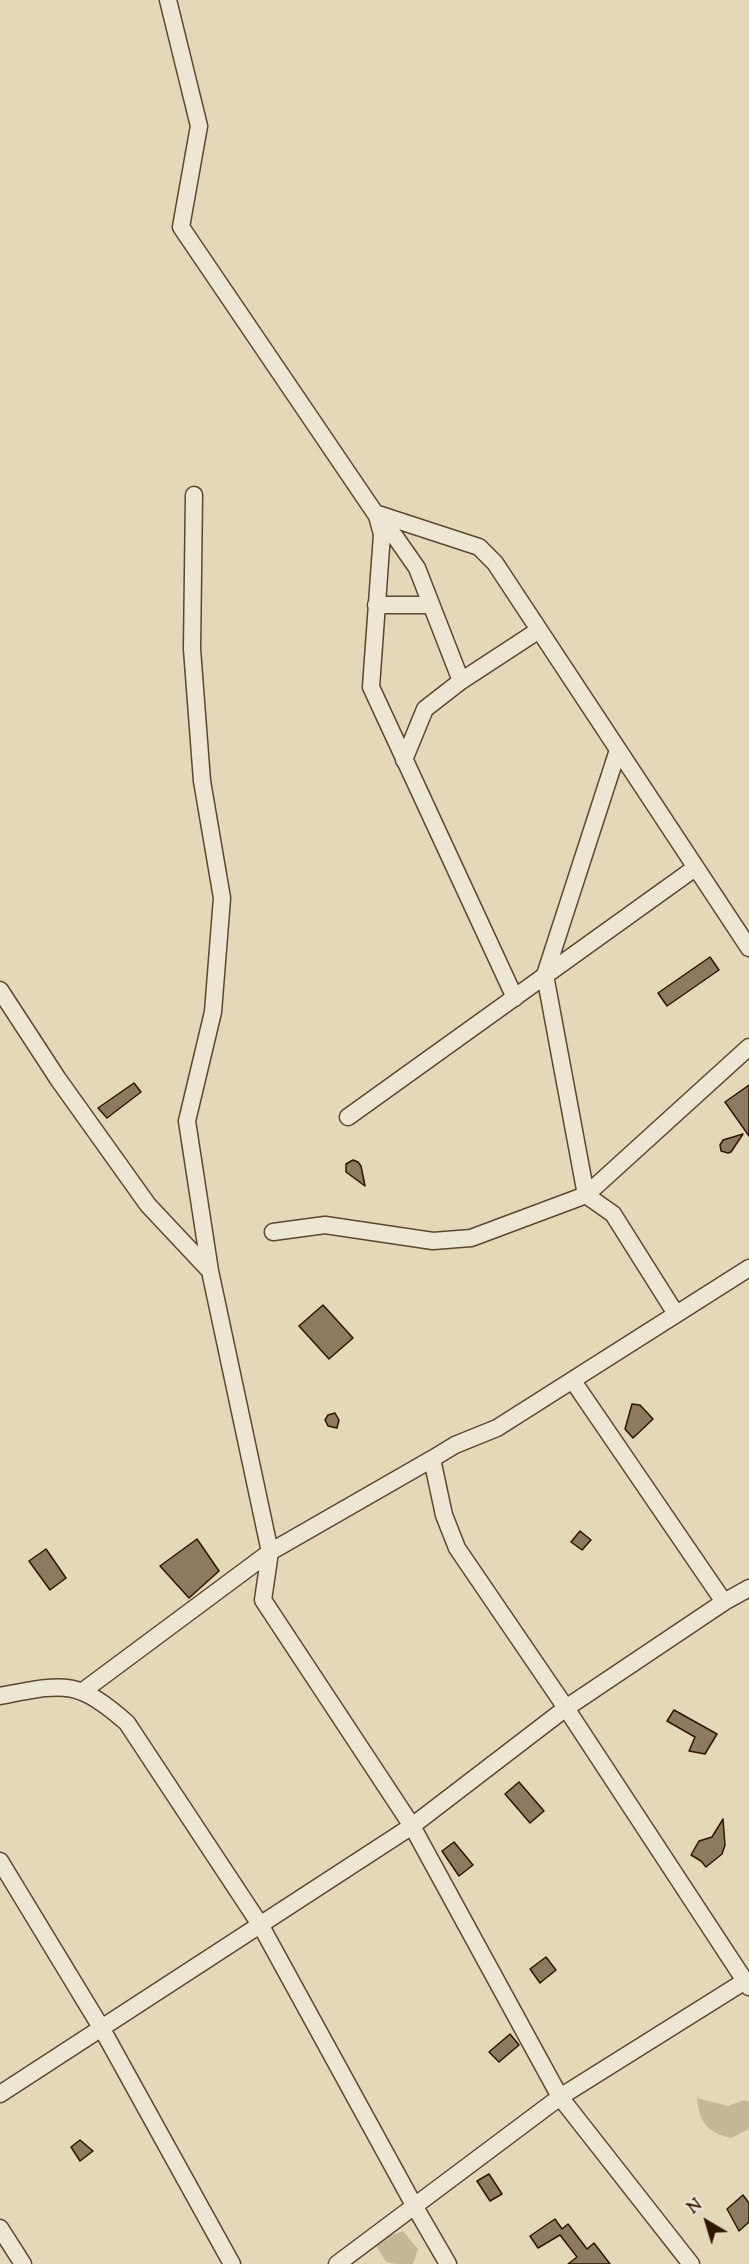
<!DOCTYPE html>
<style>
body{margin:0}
#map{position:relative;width:749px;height:2264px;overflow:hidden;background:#e3d9b9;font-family:"Sorts Mill Goudy",serif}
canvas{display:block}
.north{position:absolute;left:677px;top:2192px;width:60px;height:60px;-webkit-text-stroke:4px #ede6d2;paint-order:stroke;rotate:322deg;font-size:16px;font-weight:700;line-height:24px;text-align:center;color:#2f1602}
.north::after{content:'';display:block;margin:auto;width:21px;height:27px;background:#2f1602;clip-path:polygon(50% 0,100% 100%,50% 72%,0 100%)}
</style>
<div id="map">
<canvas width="749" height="2264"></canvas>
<div class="north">N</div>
</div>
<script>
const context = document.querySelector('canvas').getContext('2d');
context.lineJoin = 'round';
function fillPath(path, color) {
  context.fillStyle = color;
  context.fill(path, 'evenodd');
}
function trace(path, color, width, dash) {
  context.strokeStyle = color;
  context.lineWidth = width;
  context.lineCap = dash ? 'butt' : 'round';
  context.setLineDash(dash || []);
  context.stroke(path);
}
const green = new Path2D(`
 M697 2098 728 2106 744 2100 749 2102V2129L731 2138C708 2133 699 2122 697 2098Z
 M403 2231 418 2249 413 2264H396L386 2262 374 2242Z`);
const building = new Path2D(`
 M710 957 719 970 667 1006 658 993Z
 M134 1083 141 1092 107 1118 98 1108Z
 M749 1085V1136L725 1102Z
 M743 1134 731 1152 728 1153 721 1151 720 1145 723 1140Z
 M353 1160 358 1162 361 1166 365 1186 346 1172V1164Z
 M323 1305 353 1338 329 1359 299 1326Z
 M632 1404 640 1405 653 1419 633 1438 625 1429Z
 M335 1413 339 1420 337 1428 328 1426 325 1420 328 1415Z
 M580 1531 591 1540 582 1550 571 1542Z
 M197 1539 219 1571 189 1598 160 1566Z
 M46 1549 66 1578 50 1590 29 1561Z
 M674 1710 717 1734 705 1754 689 1751 695 1737 667 1721Z
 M519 1782 544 1811 530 1823 505 1794Z
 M723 1819 725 1845 722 1854 706 1867 701 1861 691 1855 699 1841 712 1837Z
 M454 1842 473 1865 459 1876 442 1851Z
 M546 1957 556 1970 540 1983 530 1969Z
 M510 2034 519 2045 499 2062 489 2052Z
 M80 2140 93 2151 80 2161 71 2147Z
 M489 2174 502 2194 490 2201 477 2181Z
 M743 2195 749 2203V2222L739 2231 727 2209Z
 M555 2219 562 2229 568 2224 587 2249 594 2243 610 2264H568L577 2257 560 2235 538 2248 530 2236Z`);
const minor = new Path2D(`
 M168 0 199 126 181 227 375 513 396 538 417 568 461 681
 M194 495 192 649 202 781 222 898 213 1012 187 1121 210 1271
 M375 513 479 547 495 563 749 948
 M377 516 382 534 371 687 515 998
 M376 605H431
 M618 750 545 975 586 1195 613 1214 676 1314
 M404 760 425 709 461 681 539 630
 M0 990 58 1079 148 1205 210 1271 270 1552 263 1600 412 1826 560 2097 691 2264
 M348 1117 695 868
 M273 1232 325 1225 433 1241 471 1238 586 1195 749 1047
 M749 1268 497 1428 455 1445 432 1459 444 1515 457 1548 566 1708 749 1987
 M573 1381 724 1602
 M83 1691 270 1552 432 1459
 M0 1696C63 1684 76 1678 127 1723L261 1926 415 2207 448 2264
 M0 1861 102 2029 232 2264
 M0 2094 412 1826 566 1708 724 1602 749 1588
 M0 2228 23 2264
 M337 2264 560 2097 745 1981`);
fillPath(green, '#c4b89a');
fillPath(building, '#8d7b61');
trace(building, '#2f1602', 1.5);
trace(minor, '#5c4730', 19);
trace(minor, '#ede6d2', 16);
</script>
